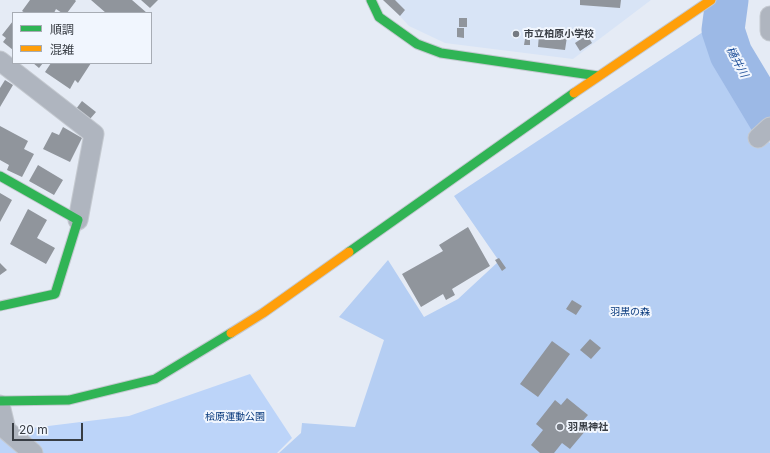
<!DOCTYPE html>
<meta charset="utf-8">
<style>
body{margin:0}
#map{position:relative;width:770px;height:453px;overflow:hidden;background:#e5ebf5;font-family:Inter,"Noto Sans JP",sans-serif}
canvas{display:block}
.legend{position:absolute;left:12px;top:12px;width:140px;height:52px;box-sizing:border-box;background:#f1f6fe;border:1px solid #a7acb4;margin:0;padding:5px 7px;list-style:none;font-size:12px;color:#383d44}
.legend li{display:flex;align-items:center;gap:8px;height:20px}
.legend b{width:20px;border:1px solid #a7acb4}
.scale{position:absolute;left:12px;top:423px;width:71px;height:18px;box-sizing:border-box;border:2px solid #383d44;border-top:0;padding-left:5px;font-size:12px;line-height:14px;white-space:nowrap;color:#383d44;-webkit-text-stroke:3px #f1f6fe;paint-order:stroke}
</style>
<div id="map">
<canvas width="770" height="453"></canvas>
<ul class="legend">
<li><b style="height:5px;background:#30b455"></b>順調</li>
<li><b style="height:5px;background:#ff9f0a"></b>混雑</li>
</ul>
<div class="scale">20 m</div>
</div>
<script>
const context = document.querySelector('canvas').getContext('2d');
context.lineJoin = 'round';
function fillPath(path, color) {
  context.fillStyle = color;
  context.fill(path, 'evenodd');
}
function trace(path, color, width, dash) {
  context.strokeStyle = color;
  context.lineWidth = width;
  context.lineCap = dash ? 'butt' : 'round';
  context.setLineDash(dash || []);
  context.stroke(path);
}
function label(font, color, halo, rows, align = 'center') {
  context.font = font + ' Inter,"Noto Sans JP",sans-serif';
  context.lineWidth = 4;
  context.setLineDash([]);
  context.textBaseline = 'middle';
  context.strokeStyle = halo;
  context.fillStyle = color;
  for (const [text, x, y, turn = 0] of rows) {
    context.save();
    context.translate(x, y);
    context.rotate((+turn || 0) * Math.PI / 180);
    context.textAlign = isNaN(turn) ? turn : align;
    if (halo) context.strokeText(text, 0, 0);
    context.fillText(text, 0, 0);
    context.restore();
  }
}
const built = new Path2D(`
 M385 0H651L573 59 445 43 409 26Z`);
const green = new Path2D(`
 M250 374 292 438 277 453H0V432L129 416Z`);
const forest = new Path2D(`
 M712 26 717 62 770 143V453H279L301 433 302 423 355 427 384 340 339 317 388 260 424 317 458 299 499 261 454 196Z`);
const river = new Path2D(`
 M727 0 723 30 731 54 770 119`);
const building = new Path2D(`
 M30 0H75L76 1 67 13H62L56 9 54 13H25L22 11Z
 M91 0H132L147 13H106Z
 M141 0H158L150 8Z
 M383 0H395L405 10 400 16Z
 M580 0H621L620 8 580 5Z
 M459 18H467V27H459Z
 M13 21V50L3 42 6 38 2 35Z
 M457 28H464V38L457 37Z
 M539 34 567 37 565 50 538 47Z
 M587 35 592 43 580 51 575 43Z
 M525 39H530V45H524Z
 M33 63H43L39 68Z
 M51 63H91L78 83 75 80 70 89 45 72Z
 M5 80 13 85 0 107V88Z
 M82 101 96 112 90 119 76 109Z
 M0 126 28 141 24 149 34 154 22 177 7 170 9 165 0 160Z
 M63 127 82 138 70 162 43 149 52 132 59 135Z
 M38 165 63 180 54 195 29 181Z
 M0 193 12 200 0 222Z
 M28 209 47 220 37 238 55 248 46 264 10 244Z
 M468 227 490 266 452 289 455 295 446 300 443 294 421 307 402 274 443 251 439 245Z
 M499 258 506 268 502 271 495 260Z
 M0 263 7 270 0 275Z
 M572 300 582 306 576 315 566 309Z
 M590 339 601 348 591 359 580 350Z
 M552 341 570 354 538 397 520 384Z
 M567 398 588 415 579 425 586 430 570 449 562 443 554 453H540L531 445 543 430 536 424 555 400 561 405Z`);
const street = new Path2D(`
 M770 16V31
 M0 61 94 134 78 220
 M758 138 770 127
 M0 405 6 430 33 453`);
const fast = new Path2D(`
 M371 0 379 17 417 44 441 53 598 76
 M0 176 78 220 55 294 0 306
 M349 252 574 93
 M0 401 69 400 155 379 231 333`);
const slow = new Path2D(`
 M574 93 711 0
 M231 333 263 313 349 252`);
const markers = [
 [516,34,4,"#757a82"],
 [560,427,4,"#757a82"]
];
const poiNames = [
 ["市立柏原小学校",524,34],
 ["羽黒神社",568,427]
];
const parkNames = [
 ["羽黒の森",630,312],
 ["桧原運動公園",235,417]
];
const waterNames = [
 ["樋井川",737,62,62]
];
fillPath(built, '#d8e4f6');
fillPath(green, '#bcd4f9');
fillPath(forest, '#b5cef3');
trace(river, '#9cb9e6', 43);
fillPath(building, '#90959c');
trace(street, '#c4c9d0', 21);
trace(fast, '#c4c9d0', 11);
trace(slow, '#c4c9d0', 11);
trace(street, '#afb5bf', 19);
trace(fast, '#30b455', 9);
trace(slow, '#ff9f0a', 9);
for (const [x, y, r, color] of markers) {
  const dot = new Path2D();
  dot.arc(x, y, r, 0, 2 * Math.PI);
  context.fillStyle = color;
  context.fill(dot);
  trace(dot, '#f1f6fe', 1.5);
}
label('bold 10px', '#383d44', '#f1f6fe', poiNames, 'left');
label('10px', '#05377b', '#f1f6fe', parkNames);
label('italic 11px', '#27569d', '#f1f6fe', waterNames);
</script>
